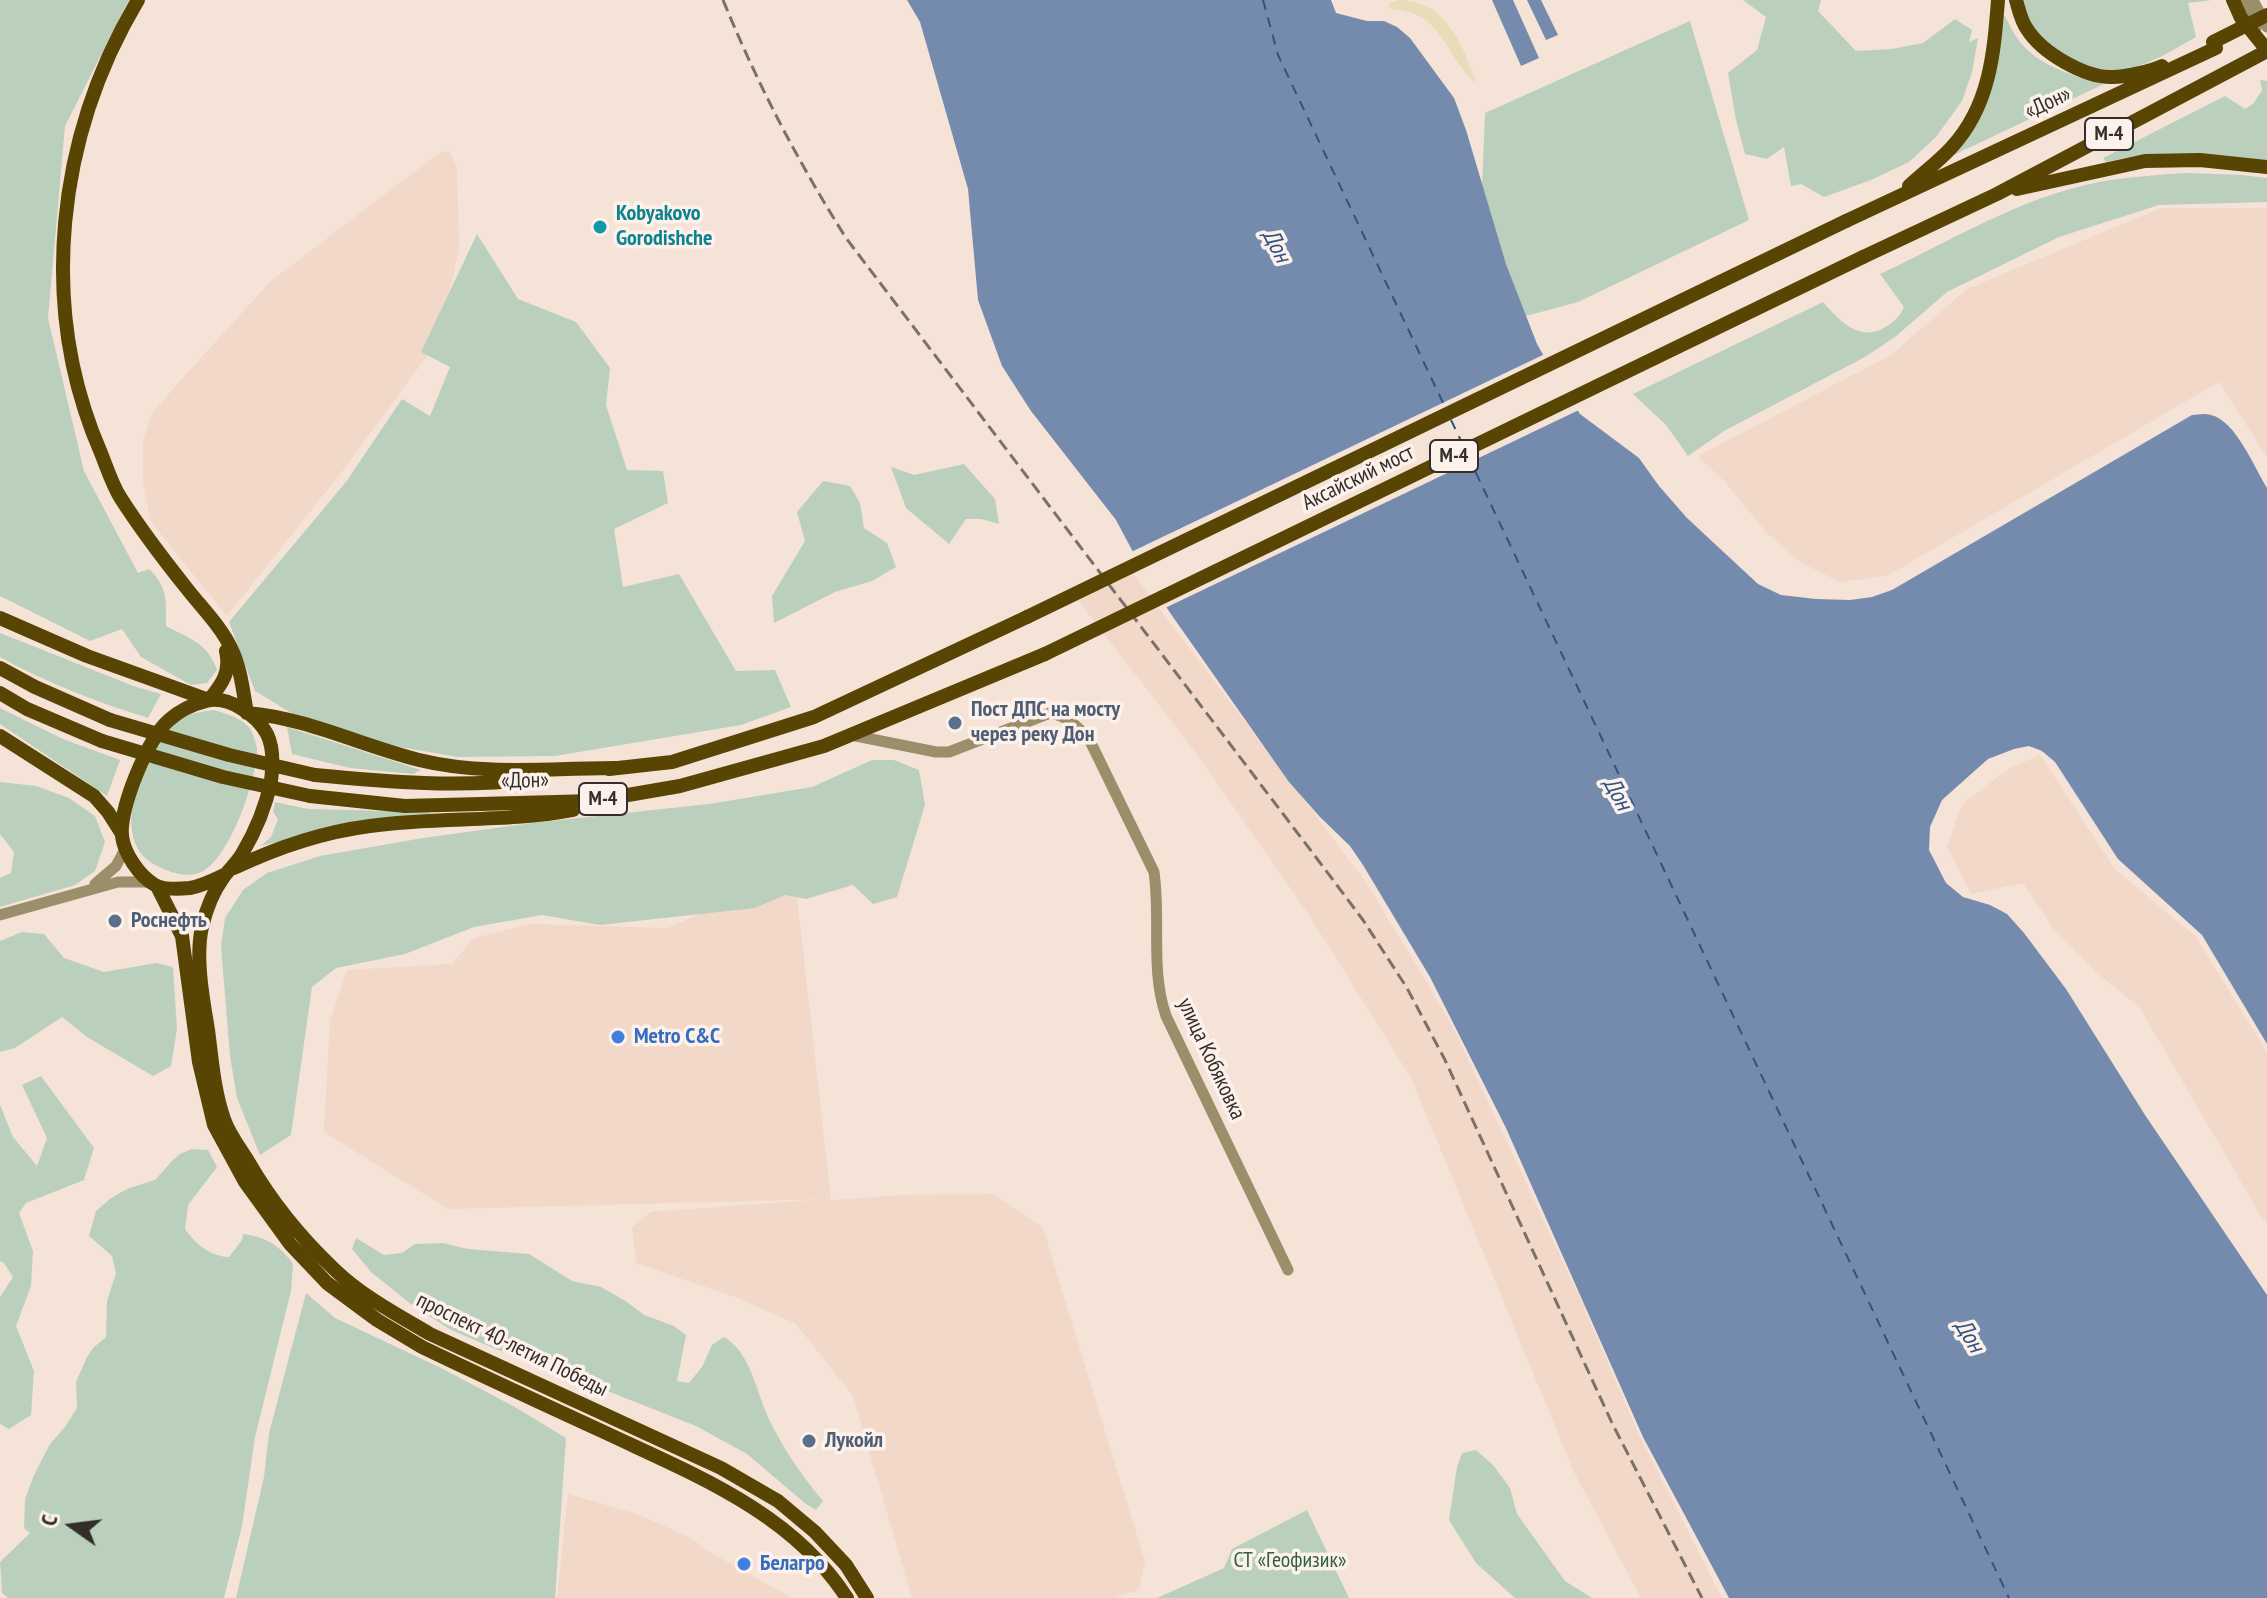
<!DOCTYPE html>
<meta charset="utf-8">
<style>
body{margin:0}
#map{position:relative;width:2267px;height:1598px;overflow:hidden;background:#f5e3d8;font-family:"PT Sans Narrow",sans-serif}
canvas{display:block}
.north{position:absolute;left:32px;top:1486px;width:80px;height:80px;-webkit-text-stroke:6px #fdf2eb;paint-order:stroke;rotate:284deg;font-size:22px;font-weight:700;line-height:32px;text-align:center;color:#342d29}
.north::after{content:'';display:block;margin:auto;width:28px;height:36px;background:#342d29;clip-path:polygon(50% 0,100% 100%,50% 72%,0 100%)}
</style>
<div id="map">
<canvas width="2267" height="1598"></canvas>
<div class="north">С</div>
</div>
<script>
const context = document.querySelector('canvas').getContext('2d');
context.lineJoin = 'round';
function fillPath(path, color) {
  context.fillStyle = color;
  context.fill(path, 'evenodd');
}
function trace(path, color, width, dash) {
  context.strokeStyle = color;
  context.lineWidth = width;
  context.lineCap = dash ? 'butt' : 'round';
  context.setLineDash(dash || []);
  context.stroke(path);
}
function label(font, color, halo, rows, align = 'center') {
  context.font = font + ' "PT Sans Narrow",sans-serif';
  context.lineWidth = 7;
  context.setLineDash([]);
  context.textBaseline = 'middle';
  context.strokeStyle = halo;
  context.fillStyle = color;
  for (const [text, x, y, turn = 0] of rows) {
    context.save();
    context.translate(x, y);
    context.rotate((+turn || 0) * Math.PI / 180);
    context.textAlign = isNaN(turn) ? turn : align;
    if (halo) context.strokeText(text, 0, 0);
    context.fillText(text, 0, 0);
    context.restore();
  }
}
const built = new Path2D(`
 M449 151 457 167 459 249 438 341 344 469 227 616 151 522 143 482V441L151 415 179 382 271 281 439 153Z
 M2161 208H2267V457L2219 382 1887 576 1840 582 1800 562 1766 532 1725 482 1698 456 1891 355 1967 289Z
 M1132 572 1365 881 1429 986 1455 1031 1579 1296 1639 1435 1722 1598H1641L1574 1472 1411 1078 1309 915 1196 753 1077 599Z
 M2040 755 2115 869 2196 937 2267 1053V1222L2262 1218 2140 1008 2096 972 2054 929 2023 883 1971 894 1947 847 1962 804 2010 768Z
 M794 871 831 1200 905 1195 994 1194 1043 1228 1145 1562 1139 1590 1113 1598H912L853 1396 796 1324 738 1298 636 1263 632 1227 651 1212 825 1199 448 1209 324 1132 330 1021 347 970 452 964 474 938 530 924 668 928Z
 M568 1494 637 1514 691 1538 708 1551 792 1598H557Z`);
const green = new Path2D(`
 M0 0H129L65 126 48 318 84 471 138 573 149 569C168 587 166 601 166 626 190 639 208 643 217 670L207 683 191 685 141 657 122 629 90 641 0 596Z
 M1743 0H1821L1818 11 1856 51 1892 49 1923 43 1955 19 1972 30 1969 42 1978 38 1972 72 1962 101 1936 137 1909 162 1871 180 1824 197 1801 184 1791 186 1784 147 1767 159 1745 154 1736 120 1728 73 1757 50 1766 17Z
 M2021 0H2212L2188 3 2196 37C2175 49 2151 64 2128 69 2100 75 2055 56 2037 34 2029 24 2025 12 2021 0Z
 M2005 16C2009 23 2012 31 2017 38 2037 66 2073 76 2104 84L1943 160 1982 106 1999 17Z
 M1690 21 1749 220 1578 302 1526 316 1506 264 1482 187 1485 113Z
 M2260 80 2267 81V162L2135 156 2106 162 2103 158 2225 96 2245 109 2253 104 2262 90Z
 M2184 173 2242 175 2267 178V202L2159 205 2059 237 1947 292 1895 337 1865 357 1724 431 1688 456 1666 425 1633 394 1823 302C1838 319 1857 341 1882 329 1893 323 1899 318 1904 307L1880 274C1951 241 2021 197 2099 182 2127 177 2156 175 2184 173Z
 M477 234 518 299 576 322 610 368 606 405 627 470 663 471 668 503 614 529 623 587 679 574 736 671 775 670 791 707 741 725 555 756 458 757 382 744 293 714 255 691 229 622 346 482 402 399 430 416 450 367 421 352Z
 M964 464 995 499 999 524 981 519H966L949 544 906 508 891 467 914 475Z
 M823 481 850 486 860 503 864 528 887 543 896 567 872 581 835 592 774 623 772 596 805 541 797 512Z
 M0 633 136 687 161 694 148 718C97 702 47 683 0 657Z
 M0 708 63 739 120 760 107 796 0 724Z
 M214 710C227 714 243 718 251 730 253 735 256 743 257 748 258 777 228 867 196 874 187 876 175 874 166 870 156 866 144 860 138 849 121 817 140 781 155 752 159 743 162 731 169 725 182 714 199 712 214 710Z
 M287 727 421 770 413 774 350 768 292 754Z
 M872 760H894L919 770 925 805 897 897 873 904 853 885 806 899 785 895 755 908 600 925 542 915 474 927 405 954 336 968 312 987 291 1135 260 1155 237 1098 230 1056 221 946 225 918 243 890 267 873 320 856 423 838 532 823 709 804 812 787Z
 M0 782 36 786 69 798 95 816 105 842 95 871 75 885 0 907V878L11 873 14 852 0 834Z
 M275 802 308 809 429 812 432 815 353 824 261 846 271 837 278 819 273 812Z
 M22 932 44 934 64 958 104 972 156 963 173 967 177 1029 171 1066 153 1076 87 1037 62 1017 15 1048 0 1052V941Z
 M41 1076 94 1148 84 1180 26 1203 19 1213 33 1251 31 1286 16 1326 34 1371 31 1415 9 1429 0 1424V1297L13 1277 4 1263 0 1261V1105L13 1137 37 1166 47 1138 22 1085Z
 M192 1149 208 1150 217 1167 188 1205 185 1229C196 1244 209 1256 229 1257L242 1240 243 1234C265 1236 281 1246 293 1264L291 1291 255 1437 242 1526 224 1598H8L2 1593 0 1562 30 1533 24 1528 25 1499 34 1475 50 1444 65 1427 77 1408 76 1382 87 1357 93 1348 106 1337 107 1301 116 1273 112 1256 89 1236 96 1211 111 1198 127 1189 155 1180 172 1161 180 1154Z
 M356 1238 384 1255 402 1253 415 1244 443 1243 468 1249 529 1254 572 1281 601 1287 627 1302 644 1315 674 1326 686 1335 677 1381 689 1383 702 1367 712 1345 724 1337C751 1353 756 1391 768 1417 782 1447 802 1476 823 1501L816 1510 806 1504 747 1454 696 1426 567 1375 538 1359 498 1350 451 1330 412 1305 371 1272 352 1249Z
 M306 1293 335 1318 441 1368 515 1407 566 1438 555 1598H236L264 1477 269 1433Z
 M1476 1450 1493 1465 1510 1488 1517 1514 1565 1581 1592 1598H1515L1476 1563 1449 1520 1457 1467 1462 1453Z
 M1307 1510 1349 1598H1157L1224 1568 1232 1549Z`);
const sand = new Path2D(`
 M1398 0C1447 0 1463 46 1477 84 1453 67 1446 31 1419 16 1410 11 1398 10 1388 8L1389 3Z`);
const water = new Path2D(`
 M907 0H1331L1336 13 1367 21H1384L1397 27 1410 38 1454 98 1466 130 1506 264 1537 344 1557 379 1580 414 1639 458 1659 486 1687 518 1758 584 1781 595 1816 599 1850 600 1872 597 1892 590 2192 415C2198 415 2204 413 2211 415 2236 421 2254 467 2267 488V1044L2202 935 2118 859 2055 762 2042 751 2029 746 2014 749 1988 759 1942 800 1930 827 1929 850 1946 883 1963 897 1990 905 2007 914 2024 933 2066 989 2145 1115 2267 1295V1598H1729L1643 1437 1506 1128 1430 977 1363 865 1350 846 1320 817 1289 782 1173 617 1148 580 1116 520 1031 411 1002 366 978 300 968 189 920 22Z
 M1492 0H1513L1539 58 1521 66Z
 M1527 0H1541L1558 35 1546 40Z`);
const pier = new Path2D(`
 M1547 353 1581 409 1163 609 1129 553Z`);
const ferry = new Path2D(`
 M1263 0 1278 55 1445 407
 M1451 420 1462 443
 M1468 456 2009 1598`);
const minor = new Path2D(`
 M2241 0 2256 28
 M2253 0 2267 27
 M851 735 936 752H949L1050 713C1068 716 1077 726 1089 739L1154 872C1161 920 1150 969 1166 1016L1288 1270
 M95 884 116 866 125 849
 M0 915 118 882H151`);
const major = new Path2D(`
 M138 0C57 136 37 306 101 453 107 468 112 484 120 497 141 530 164 560 188 590 203 609 221 627 231 648 241 668 243 692 247 713 307 718 362 746 419 760 485 776 550 768 616 768
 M2016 0C2019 10 2021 21 2027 29 2042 53 2085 78 2113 77 2126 77 2151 71 2162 66
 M2233 0 2241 18 2267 50
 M1909 186C1923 173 1938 162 1951 148 1990 106 1994 53 1998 0
 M2017 189 2145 161 2200 160 2267 167
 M1846 221 2216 48
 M1863 257 1997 194 2267 51
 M0 618 87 656 209 700C222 684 231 672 226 651
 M0 668 35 687 110 720
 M0 693 27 709 102 741
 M0 736 94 796 108 812 122 834
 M609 769 672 762 814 717 1027 617
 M315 775C388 782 460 788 533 779
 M310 796 405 806 593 801 680 786 824 746 1045 654
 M234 868C276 848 323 832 370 826 437 816 506 823 573 810
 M224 875C214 880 202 886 190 888 180 889 164 890 155 885 139 876 124 853 122 836 119 808 148 738 169 720 179 711 194 704 206 701 228 695 257 715 267 734 274 748 273 766 271 781 266 806 255 832 242 854 237 863 229 869 223 878 213 892 206 910 202 927 195 958 203 999 208 1030 212 1060 214 1091 224 1119 229 1134 240 1148 248 1161 271 1201 302 1239 335 1270 362 1296 398 1315 430 1334L721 1468 778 1501 815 1532 846 1565 867 1598
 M157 886 182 936 199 1062 214 1125 245 1182 290 1244 327 1283 377 1320 422 1347C482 1376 543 1404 604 1432 693 1474 792 1512 847 1598`);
const rail = new Path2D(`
 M723 0C758 85 797 160 846 238L1318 860 1363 920 1407 988 1445 1060 1612 1423 1702 1598`);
const majorBridge = new Path2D(`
 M2213 42 2267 15
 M1027 617 1846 221
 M1045 654 1863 257
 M110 720 229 755 315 775
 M102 741 223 777 310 796`);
const markers = [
 [600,227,8,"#0f9aa8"],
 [955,723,8,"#5c6f8a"],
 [115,921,8,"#5c6f8a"],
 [618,1037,8,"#3f7fe0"],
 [809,1441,8,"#5c6f8a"],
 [744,1564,8,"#3f7fe0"]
];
const shields = [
 [2109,134,48],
 [1454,456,48],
 [603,799,48]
];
const shieldNames = [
 ["М-4",2109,134],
 ["М-4",1454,456],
 ["М-4",603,799]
];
const streetNames = [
 ["«Дон»",2048,103,-25],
 ["Аксайский мост",1358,478,-26],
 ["«Дон»",525,781,-1],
 ["улица Кобяковка",1211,1059,65],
 ["проспект 40-летия Победы",512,1345,26]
];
const cultureNames = [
 ["Kobyakovo",616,214],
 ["Gorodishche",616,239]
];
const serviceNames = [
 ["Пост ДПС на мосту",971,710],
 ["через реку Дон",971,735],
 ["Роснефть",131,921],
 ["Лукойл",825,1441]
];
const shopNames = [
 ["Metro C&C",634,1037],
 ["Белагро",760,1564]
];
const parkNames = [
 ["СТ «Геофизик»",1290,1561]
];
const waterNames = [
 ["Дон",1276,246,63],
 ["Дон",1617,794,61],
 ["Дон",1969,1336,59]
];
fillPath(built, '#f1d8c8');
fillPath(green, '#bad0bd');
fillPath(sand, '#e7deb9');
fillPath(water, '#758bad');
fillPath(pier, '#f5e3d8');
trace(ferry, '#335281', 2, [10, 8]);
trace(minor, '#9b8e6a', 11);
trace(major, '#584504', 14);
trace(rail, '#7b706a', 3, [12, 6]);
trace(majorBridge, '#584504', 14);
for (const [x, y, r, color] of markers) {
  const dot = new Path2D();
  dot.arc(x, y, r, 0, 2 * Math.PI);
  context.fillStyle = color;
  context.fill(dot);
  trace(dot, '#fdf2eb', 3);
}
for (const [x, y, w] of shields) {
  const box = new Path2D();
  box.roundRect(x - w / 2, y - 16, w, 32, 6);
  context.fillStyle = '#fdf2eb';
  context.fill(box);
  trace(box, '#342d29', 2);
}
label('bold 20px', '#342d29', null, shieldNames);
label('22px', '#342d29', '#fdf2eb', streetNames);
label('bold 22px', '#0d838f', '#fdf2eb', cultureNames, 'left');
label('bold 22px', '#4e5e75', '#fdf2eb', serviceNames, 'left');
label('bold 22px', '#366cbe', '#fdf2eb', shopNames, 'left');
label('22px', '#2e6239', '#fdf2eb', parkNames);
label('italic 24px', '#335281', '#fdf2eb', waterNames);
</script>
